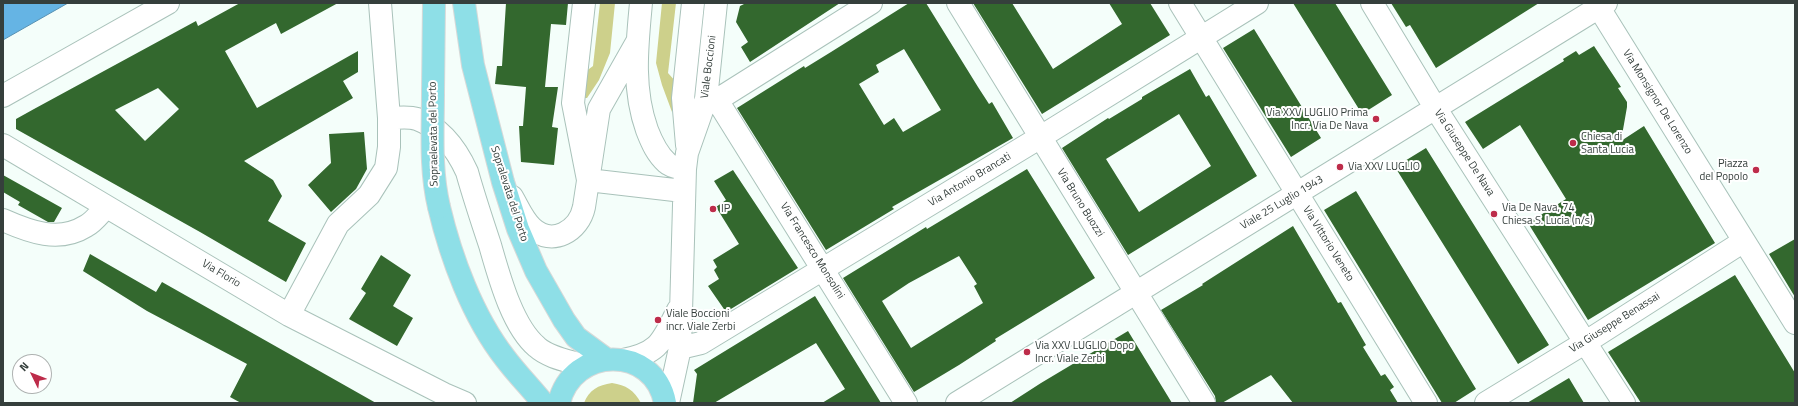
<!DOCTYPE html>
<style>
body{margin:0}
#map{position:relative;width:1798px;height:406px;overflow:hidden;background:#f4fefa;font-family:"Titillium Web",sans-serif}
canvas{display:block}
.frame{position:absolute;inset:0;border:4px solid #353f3c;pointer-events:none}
.north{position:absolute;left:12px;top:354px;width:40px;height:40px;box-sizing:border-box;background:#fff;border:1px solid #aeb2b1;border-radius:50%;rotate:313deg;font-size:11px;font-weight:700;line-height:16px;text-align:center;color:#353f3c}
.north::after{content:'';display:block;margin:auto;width:14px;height:18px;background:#bd2c4a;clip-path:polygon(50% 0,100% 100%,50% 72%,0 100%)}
</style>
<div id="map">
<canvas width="1798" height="406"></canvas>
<div class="frame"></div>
<div class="north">N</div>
</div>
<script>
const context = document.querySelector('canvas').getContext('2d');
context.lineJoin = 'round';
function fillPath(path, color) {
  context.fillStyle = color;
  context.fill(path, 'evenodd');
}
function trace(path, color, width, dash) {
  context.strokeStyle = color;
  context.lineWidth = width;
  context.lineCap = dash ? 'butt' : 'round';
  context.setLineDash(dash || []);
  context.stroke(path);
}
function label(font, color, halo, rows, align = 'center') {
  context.font = font + ' "Titillium Web",sans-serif';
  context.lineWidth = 4;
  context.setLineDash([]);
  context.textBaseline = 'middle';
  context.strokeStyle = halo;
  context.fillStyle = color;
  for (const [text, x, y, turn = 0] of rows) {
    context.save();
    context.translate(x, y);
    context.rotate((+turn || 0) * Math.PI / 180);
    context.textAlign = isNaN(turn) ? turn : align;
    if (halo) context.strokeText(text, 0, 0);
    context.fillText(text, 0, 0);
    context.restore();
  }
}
const green = new Path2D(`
 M600 3H615L610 53 599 80 587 98H583L585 72 593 66Z
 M662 3H676L668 73 676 82 672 112 662 85 656 63Z
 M612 383C626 385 634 390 641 403H584C589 390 598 385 612 383Z`);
const water = new Path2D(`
 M3 3H68L3 40Z`);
const building = new Path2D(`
 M240 3H338L281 34 276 23 225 51 257 108 358 51V72L343 81 353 98 244 161 273 180 282 196 268 221 306 243 286 282 200 232 16 129V119L34 109 196 21 198 26ZM158 88 179 109 145 141 115 110Z
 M506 3H568L566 25 551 24 545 87H558L552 127 558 128 554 165 521 162 519 126H523L526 87 495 84 497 66H502Z
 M746 3H840L750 62 741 47 748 42 736 22 740 6Z
 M909 3H926L978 87 989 104 992 102 1013 138 892 207 894 209 826 250 737 108 804 66 805 68 831 52ZM904 49 941 110 903 132 894 118 884 125 859 84 879 72 876 65Z
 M973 3H1012L1053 69 1122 24 1109 3H1150L1170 35 1042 114Z
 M1293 3H1335L1392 95 1362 114Z
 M1391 3H1539L1436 68 1410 25 1406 27Z
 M1254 29 1321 138 1291 157 1223 48Z
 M1594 46 1621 87 1618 88 1627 102V107L1621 141 1644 126 1715 243 1588 320 1528 223 1566 199 1520 125 1483 149 1465 122 1564 61 1563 59 1576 51 1579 55Z
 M1190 69 1206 97 1209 95 1257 176 1128 255 1062 148 1108 118 1109 119 1142 99V97ZM1179 114 1211 166 1139 212 1106 159Z
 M364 132 367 169 356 189 331 212 308 185 331 163 329 134Z
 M1426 148 1549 345 1518 364 1395 167Z
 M1027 169 1095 278 995 339 996 341 959 365 914 392 843 278 926 227 927 229ZM959 256 977 284 974 286 983 303 911 348 882 301 909 283Z
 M733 170 798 268 726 312 708 286 719 279 714 270 717 267 713 260 739 244 716 207 726 200 714 181Z
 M3 175 62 208 54 222H48L18 205 20 202 3 192Z
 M1356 191 1476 389 1454 403H1442L1324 210Z
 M1293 226 1338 303 1341 302 1366 345 1363 347 1381 376 1385 374 1394 387 1390 390 1398 403H1293L1271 375 1222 403H1216L1215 396 1161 310 1203 285 1202 284Z
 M1795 239V297L1769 254Z
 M90 254 156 292 162 282 376 403H241L230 397 247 364 147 311 83 271Z
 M381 255 411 275 393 306 413 318 397 346 349 319 366 293 361 289Z
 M1735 275 1795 373V403H1641L1608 352Z
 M815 296 881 403H822L845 389 816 343 714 403H693L697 374 694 370Z
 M1128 331 1172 403H1010L1041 383Z
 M1569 378 1584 403H1527Z`);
const minor = new Path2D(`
 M584 3 573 103 588 180 683 191
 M641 3C637 46 632 88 647 130 652 143 657 154 667 163 671 167 680 168 685 169
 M958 3 1204 403
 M1180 3 1426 403
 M1372 3 1436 109 1624 403
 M1596 3 1795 323
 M3 96 168 3
 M706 99 717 100 871 3
 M717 100 906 403
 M389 118C398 118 408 116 417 119 441 128 457 150 467 172 474 197 482 221 490 245 499 276 512 326 537 347 549 358 570 361 585 366
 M3 145 289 315 444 394 465 403
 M687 145 683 98 693 3
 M512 197C518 207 523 220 532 228 552 247 579 231 584 207L599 109 637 42
 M3 220C30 232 59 243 86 226 94 222 100 213 106 207
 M289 315 338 224 369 195 386 168 389 147V118L380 3
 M680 348 701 343 1039 138 1257 3
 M623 360C660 353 662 341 678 310
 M668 403 680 348 685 169 687 153 706 99 716 3
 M957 403 1606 3
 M1486 403 1586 342 1744 241`);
const major = new Path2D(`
 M464 3 473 65 503 182 518 229 536 271 564 320 576 337 606 359
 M433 92 434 3
 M439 207C451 258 473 317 505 358 517 374 531 388 543 403
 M559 403C572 346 654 344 665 403`);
const majorBridge = new Path2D(`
 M433 92C433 131 430 169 439 207`);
const markers = [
 [1376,119,4,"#bd2c4a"],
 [1573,143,4,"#bd2c4a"],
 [1340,167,4,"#bd2c4a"],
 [1756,170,4,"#bd2c4a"],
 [713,209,4,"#bd2c4a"],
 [1494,214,4,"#bd2c4a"],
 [658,320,4,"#bd2c4a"],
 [1027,352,4,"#bd2c4a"]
];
const streetNames = [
 ["Viale Boccioni",709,67,-83],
 ["Via Monsignor De Lorenzo",1657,102,58],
 ["Sopraelevata del Porto",434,134,-91],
 ["Via Giuseppe De Nava",1464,153,57],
 ["Via Antonio Brancati",970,180,-31],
 ["Sopralevata del Porto",509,194,72],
 ["Via Bruno Buozzi",1080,203,58],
 ["Viale 25 Luglio 1943",1282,203,-31],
 ["Via Vittorio Veneto",1328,244,58],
 ["Via Francesco Monsolini",812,251,58],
 ["Via Florio",221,274,31],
 ["Via Giuseppe Benassai",1615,323,-32]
];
const poiNames = [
 ["Via XXV LUGLIO Prima",1368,113,"right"],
 ["Incr. Via De Nava",1368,126,"right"],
 ["Chiesa di",1581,137],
 ["Santa Lucia",1581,150],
 ["Piazza",1748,164,"right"],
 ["del Popolo",1748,177,"right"],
 ["Via XXV LUGLIO",1348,167],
 ["Via De Nava, 74",1502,208],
 ["Chiesa S. Lucia (n/s)",1502,221],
 ["IP",721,209],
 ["Viale Boccioni",666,314],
 ["incr. Viale Zerbi",666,327],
 ["Via XXV LUGLIO Dopo",1035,346],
 ["Incr. Viale Zerbi",1035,359]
];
fillPath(green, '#cdd08b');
fillPath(water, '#65b4e4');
trace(water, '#5791b2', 1);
fillPath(building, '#33682e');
trace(minor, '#a9c2ba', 24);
trace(major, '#d7d9d8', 24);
trace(minor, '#fff', 22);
trace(major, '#8edfe7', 22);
trace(majorBridge, '#d7d9d8', 24, []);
trace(majorBridge, '#8edfe7', 22);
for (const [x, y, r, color] of markers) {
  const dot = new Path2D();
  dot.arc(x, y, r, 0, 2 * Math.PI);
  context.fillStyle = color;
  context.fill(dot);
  trace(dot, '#fff', 1.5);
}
label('11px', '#353f3c', '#fff', streetNames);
label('11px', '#353f3c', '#fff', poiNames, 'left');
</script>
